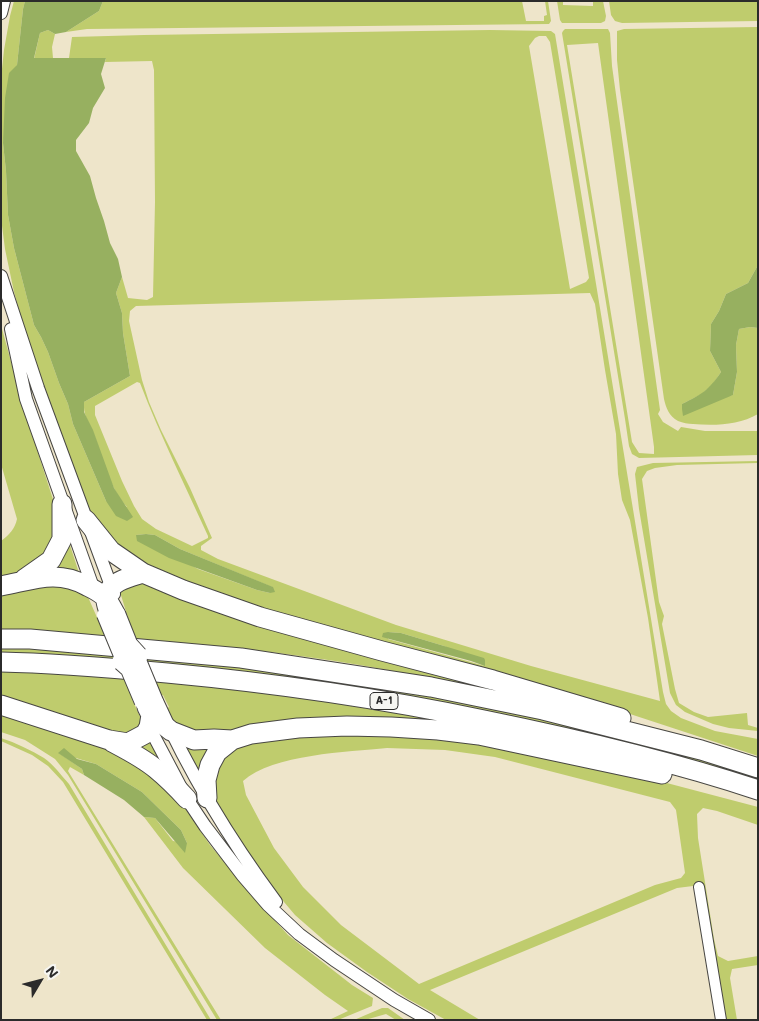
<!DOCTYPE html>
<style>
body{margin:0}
#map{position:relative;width:759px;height:1021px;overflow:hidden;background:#eee5ca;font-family:Mali,sans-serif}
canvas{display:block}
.frame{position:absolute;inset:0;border:2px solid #2b2b2b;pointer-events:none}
.north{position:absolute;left:15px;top:956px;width:50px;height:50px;-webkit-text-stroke:4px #f6f6f2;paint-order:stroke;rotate:53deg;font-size:14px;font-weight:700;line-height:20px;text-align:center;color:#2b2b2b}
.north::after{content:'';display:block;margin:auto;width:18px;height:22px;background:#2b2b2b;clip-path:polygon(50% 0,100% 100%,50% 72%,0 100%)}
</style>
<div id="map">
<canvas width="759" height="1021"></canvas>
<div class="frame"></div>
<div class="north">N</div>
</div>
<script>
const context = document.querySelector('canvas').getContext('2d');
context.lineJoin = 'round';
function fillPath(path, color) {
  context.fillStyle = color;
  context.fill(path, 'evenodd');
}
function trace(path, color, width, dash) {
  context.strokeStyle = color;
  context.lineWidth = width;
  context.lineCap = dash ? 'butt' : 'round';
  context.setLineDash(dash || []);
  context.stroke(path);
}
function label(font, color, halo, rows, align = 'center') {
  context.font = font + ' Mali,sans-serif';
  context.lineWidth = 4;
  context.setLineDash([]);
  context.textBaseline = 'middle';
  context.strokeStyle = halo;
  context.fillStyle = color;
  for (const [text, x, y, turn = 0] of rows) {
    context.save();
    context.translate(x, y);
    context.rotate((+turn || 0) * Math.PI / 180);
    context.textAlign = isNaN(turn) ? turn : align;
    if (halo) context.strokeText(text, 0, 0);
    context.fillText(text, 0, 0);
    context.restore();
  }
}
const green = new Path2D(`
 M14 1H25L23 9 17 65 3 143 6 171 8 215 14 248 34 325 41 337 48 352 59 383 68 404 73 424 106 501 127 507C108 486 103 457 93 432 88 420 83 415 84 402L130 376 123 333 122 313 116 293 122 277 128 298 147 300 153 297 155 202 154 70 152 61 105 62 106 58H69L72 37 144 35 490 30 551 31 555 34 663 692 666 704 671 711 681 718 715 731 758 739V756L627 713 302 622 172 579 117 549 92 516 77 480 28 343 14 292 5 249 1 218V78L4 50 10 16ZM539 36H546L550 42 589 278 586 282 570 289 529 46 535 38ZM590 293 595 304 605 370 616 434 618 474 622 500 630 520 648 618 660 701 531 666 396 625 218 559 201 550V546L212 538 190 488 161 430 149 402 142 380 129 321 130 311 136 306ZM137 382 140 383C160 435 185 485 208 536V538L192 546 156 529 142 519 134 506 122 481 95 415V406ZM146 534 155 535 180 549 272 587 270 593 257 590 198 569 136 535ZM388 632 401 633 444 646 485 666 388 639Z
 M103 1H522L526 21H544V16L547 15 545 1H548L551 21 549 24 87 29 66 32 99 11Z
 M557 1H563V5L593 6V1H603L606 16 605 21 601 23H562L560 20Z
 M609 1H758V21L622 23 615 21 611 15Z
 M758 27V265L748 283 726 294 719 311 711 324 710 351 721 372 713 384 702 394 682 404 733 395 737 372 736 345 739 329 750 327 758 328V414C739 425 715 426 693 424 688 424 683 423 678 421 669 416 666 408 664 399L620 90 617 60V31L624 29Z
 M565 29H608L610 33 612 66 660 410 658 414 663 422 678 431 681 427 705 431H758V455L639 458 632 454 629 446 625 419 562 33 563 31ZM598 43 654 447V454L639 453 632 442 567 45Z
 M48 30 55 34 52 47 53 58 34 59 40 33Z
 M1 325 24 409 58 515 55 536 47 555 34 567 1 580V541C9 535 15 529 17 519L1 464Z
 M758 461V463L677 465 655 468 647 471 642 479 659 602 664 616 662 624 675 689 679 703 694 712 708 717 747 713 748 725 758 728V731L729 728 713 724 685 712 676 705 670 693 639 509 635 474 637 467 653 463Z
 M68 539 79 573 50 570Z
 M141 580 500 688 499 692C426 677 352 662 278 653 186 641 94 636 1 630V592L40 584 67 585 88 597 99 622 128 618 120 592 122 587Z
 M1 648 77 651 183 659 423 694 595 730 758 775V782L593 736 1 655Z
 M1 670 39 671 180 683 297 697 449 722 223 733 178 730 166 709 169 707 163 695 132 699 143 723 140 730 117 737 1 699Z
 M1 713 59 728 121 755 156 778 183 805 210 845 252 895 288 935 352 985 373 998 372 1006 338 1020H329L348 1011 325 995 265 948 183 868 144 817 155 818 173 841 187 843 181 830 142 792 96 764 59 753 82 769 84 775 70 767 68 771 221 1020H217L68 775 55 759 25 740 1 732Z
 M301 735 432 737 493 744 606 767 758 807V825L717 811 703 808 697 814 698 838 714 939 718 956 728 961 758 956V965L732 969 730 978 737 1020H724L701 885 677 888 430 990 480 1020H446L408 999 367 972 327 943 295 915 273 889 247 854 217 803 214 790V776L224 754 234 746ZM387 748 445 750 495 757 670 802 676 810 685 873 681 878 655 885 419 984 341 925 303 887 274 848 246 795 243 781C273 754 348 752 387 748Z
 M1 738C16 743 31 750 44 758 54 765 61 775 69 784L211 1020H207L63 782 48 766 32 755 1 741Z
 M149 740 164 768 135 748Z
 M185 744 214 746 200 774Z
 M382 1008H388L405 1020H396L386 1014 365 1020H354Z`);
const forest = new Path2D(`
 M25 1H103L99 11 66 32 55 34 48 30 40 33 34 58H106L101 74 105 88 93 108 89 123 76 140V151L90 176 96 198 104 221 110 243 118 259 122 277 116 293 122 313 123 333 130 376 84 402V412L93 430 114 488 133 517 127 521 116 516 106 501 73 424 68 404 59 383 48 352 41 337 34 325 14 248 8 215 6 171 3 143 5 98 9 73 17 65 23 9Z
 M758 265V328L750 327 739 329 736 345 737 372 733 395 683 416 682 409V404C702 394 708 391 721 372L710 351 711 324 719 311 726 294 748 283Z
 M146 534 155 535 180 549 273 587 275 592 270 593 257 590 169 558 137 541 136 535Z
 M388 632 401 633 484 658 485 660V666L471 661 382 637 383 633Z
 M64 748 77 759 96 764 142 792 181 830 187 843 185 853 155 818 144 817 124 800 84 775 82 769 58 753Z`);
const minor = new Path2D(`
 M699 887 721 1020`);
const tertiary = new Path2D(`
 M1 13 4 1
 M1 276 38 388 114 594
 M11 329 26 399 94 590
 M157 701C189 772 229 839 276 902
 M147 723 187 799 205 826 243 876 268 905 299 934 334 960 394 1000 429 1020`);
const motorway = new Path2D(`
 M86 520 111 551 143 573 183 590 260 617 382 651 493 680 621 718
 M24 579 51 560 62 539V504
 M1 586C33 580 57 569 87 586 93 589 102 593 106 599 110 603 113 610 116 615
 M108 609C107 606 105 600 106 597 110 581 130 577 143 573
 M1 639H30L241 658 431 687 543 710 701 750 758 768
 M1 662C57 663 112 668 167 673 274 683 379 698 484 720 577 739 668 760 758 790
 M1 705 109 740 128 743 145 734 149 727 151 715 150 702
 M147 707 151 715 171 731 194 740 214 739 232 740
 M112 742C127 750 143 758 156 769 167 778 177 788 187 799
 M207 798 206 780 210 765 217 752 232 740 251 734 298 728 347 726 391 727 438 730 479 735 662 774`);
const tertiaryBridge = new Path2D(`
 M103 615 125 668
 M135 648 157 701`);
const motorwayBridge = new Path2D(`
 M116 615 128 645 138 656
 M122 661 130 668 144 701`);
const shields = [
 [384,701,28]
];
const shieldNames = [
 ["A-1",384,701]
];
fillPath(green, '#bfcc6d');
fillPath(forest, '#97b060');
trace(minor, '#484743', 12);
trace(tertiary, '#484743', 14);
trace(motorway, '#484743', 21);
trace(minor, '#fff', 10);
trace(tertiary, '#fff', 12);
trace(motorway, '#fff', 19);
trace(tertiaryBridge, '#484743', 14, []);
trace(motorwayBridge, '#484743', 21, []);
trace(tertiaryBridge, '#fff', 12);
trace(motorwayBridge, '#fff', 19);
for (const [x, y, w] of shields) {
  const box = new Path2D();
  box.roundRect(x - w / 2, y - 8.5, w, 17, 4);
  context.fillStyle = '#f6f6f2';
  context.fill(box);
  trace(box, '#2b2b2b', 1);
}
label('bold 11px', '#2b2b2b', null, shieldNames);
</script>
